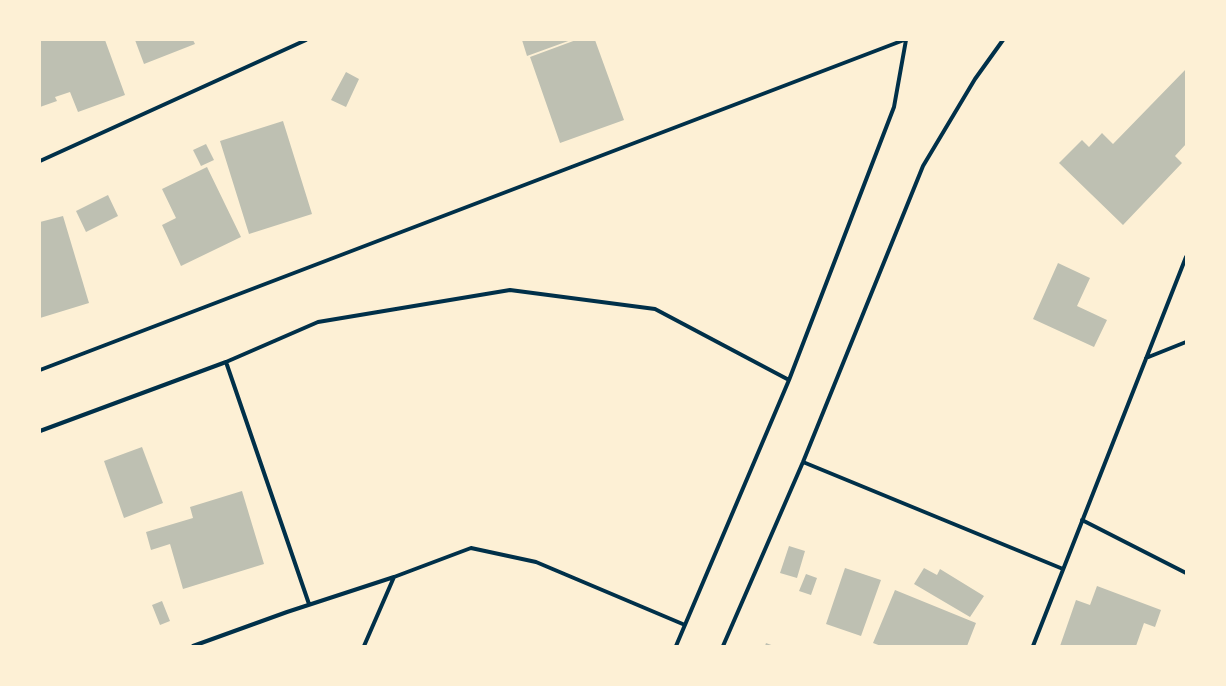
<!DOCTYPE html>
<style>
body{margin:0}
#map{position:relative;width:1226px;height:686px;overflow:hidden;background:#fdf0d5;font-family:Overpass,sans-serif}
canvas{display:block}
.frame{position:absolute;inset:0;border:41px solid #fdf0d5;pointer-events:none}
</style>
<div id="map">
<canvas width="1226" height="686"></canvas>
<div class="frame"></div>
</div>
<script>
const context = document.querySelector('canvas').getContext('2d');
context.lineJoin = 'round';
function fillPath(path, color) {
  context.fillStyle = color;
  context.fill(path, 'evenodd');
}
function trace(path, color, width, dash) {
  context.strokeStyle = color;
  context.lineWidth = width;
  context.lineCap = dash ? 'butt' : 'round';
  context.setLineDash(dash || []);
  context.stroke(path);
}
const building = new Path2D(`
 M40 40H105L125 95 78 112 70 92 55 97 57 101 40 107Z
 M135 40H193L195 44 144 64Z
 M522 40H571L527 56Z
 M576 40H595L624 120 560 143 530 57Z
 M1186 69V144L1175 156 1182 163 1123 225 1059 163 1082 140 1089 147 1102 133 1113 144Z
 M346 72 359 79 346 107 331 100Z
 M283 121 312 214 249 234 220 141Z
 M206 144 214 160 201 166 193 150Z
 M207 167 241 237 181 266 162 225 176 218 162 189Z
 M108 195 118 216 86 232 76 211Z
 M63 216 89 303 40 318V222Z
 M1058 263 1090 278 1077 306 1107 320 1094 347 1033 319Z
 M142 447 163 503 124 518 104 461Z
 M242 491 264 564 183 589 170 544 151 550 146 532 193 518 190 507Z
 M789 546 805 551 797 578 780 573Z
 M845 568 881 580 861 636 826 624Z
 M924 568 937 575 940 569 984 596 970 617 914 584Z
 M806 574 817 578 811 595 799 591Z
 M1097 586 1161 610 1155 627 1144 623 1136 646H1060L1076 600 1090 605Z
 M895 590 976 623 967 646H881L873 643Z
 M162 601 170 621 160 625 152 605Z
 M766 643 774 646H765Z`);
const minor = new Path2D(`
 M40 161 306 40
 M1146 358 1186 342
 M226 362 309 604
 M40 370 904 40
 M40 431 226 362 318 322 510 290 655 309 789 380
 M803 462 1063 569
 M1082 520 1186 573
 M193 646 287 612 394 577 471 548 536 562 685 625
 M364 646 394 577
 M676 646 789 380 894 107 906 40
 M723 646 803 462 923 166 975 79 1003 40
 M1033 646 1186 257`);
fillPath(building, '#bec0b2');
trace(minor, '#003049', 4);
</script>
